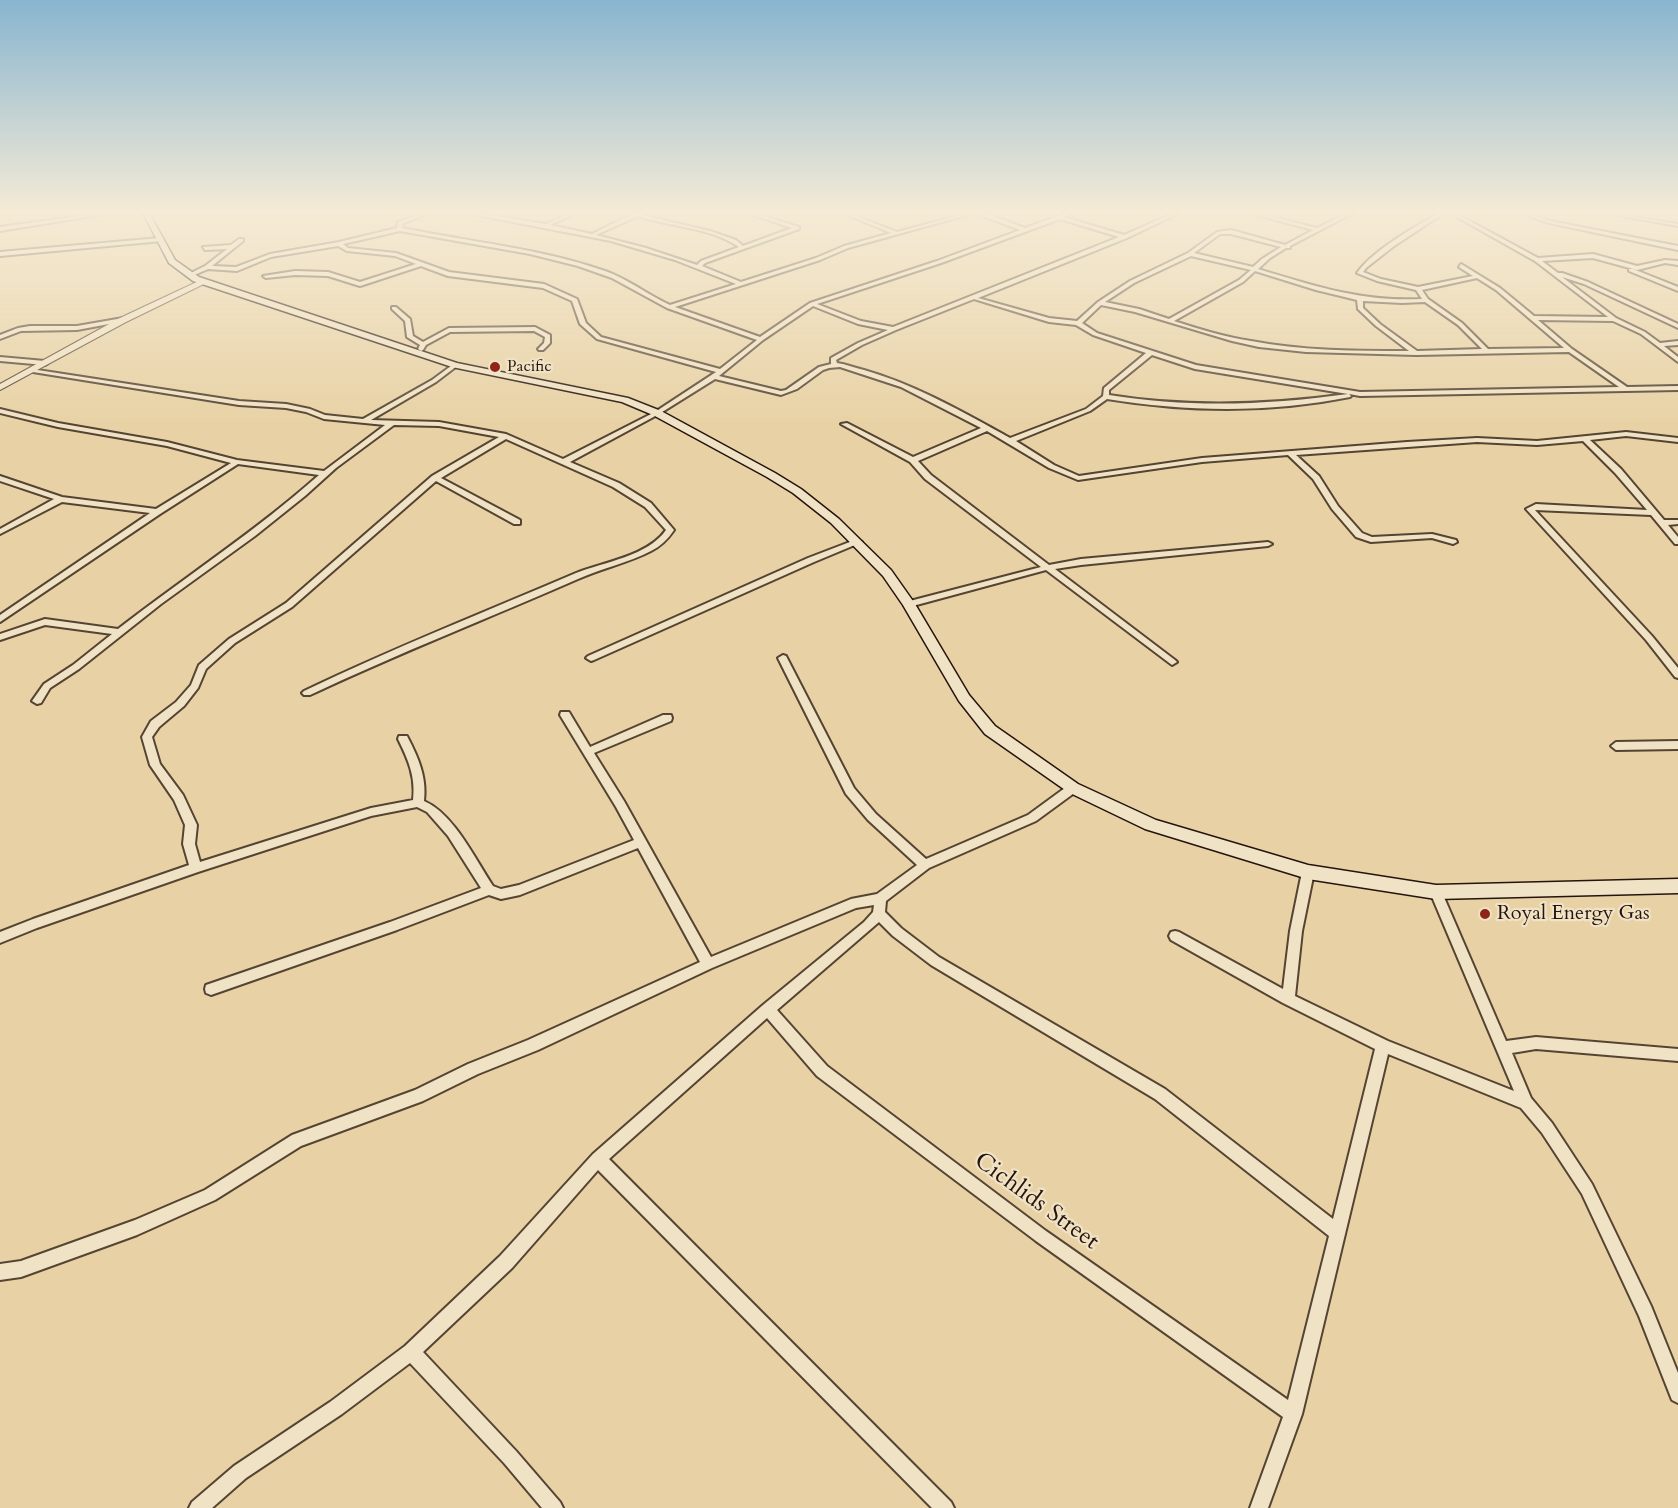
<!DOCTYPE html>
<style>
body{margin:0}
canvas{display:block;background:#e8d2a5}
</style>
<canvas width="1678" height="1508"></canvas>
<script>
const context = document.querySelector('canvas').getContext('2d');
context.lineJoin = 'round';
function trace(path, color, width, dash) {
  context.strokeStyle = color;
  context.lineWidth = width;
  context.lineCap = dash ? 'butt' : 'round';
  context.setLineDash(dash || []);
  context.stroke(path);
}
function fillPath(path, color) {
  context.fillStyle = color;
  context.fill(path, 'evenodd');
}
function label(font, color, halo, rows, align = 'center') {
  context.font = font + ' Cardo,serif';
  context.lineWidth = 4.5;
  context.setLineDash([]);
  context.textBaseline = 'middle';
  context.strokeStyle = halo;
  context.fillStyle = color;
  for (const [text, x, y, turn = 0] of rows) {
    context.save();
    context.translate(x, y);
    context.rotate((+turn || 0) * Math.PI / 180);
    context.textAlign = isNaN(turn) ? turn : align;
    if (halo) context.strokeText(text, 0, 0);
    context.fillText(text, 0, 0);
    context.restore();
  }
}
const minor = new Path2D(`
 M102 213H111L0 231V227Z
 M424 213H429L402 224 403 228C470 242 539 248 605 271 628 279 648 295 670 305L736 284 675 260 611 241 477 215 480 213H485L484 214 546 224 571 213H576L550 225 592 234 634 213H643L642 214 650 217 710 231 736 240 743 246 792 228 748 213H754L799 227V229L705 263 702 266 741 282 816 258 844 246 891 233 843 213H848L897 232 968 213H974L848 248 820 260 675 307 760 337 810 303 937 261 1020 230 980 215 981 213H986L1025 228 1067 213H1072L1064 217 1124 235 1174 213H1179L1127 238 978 298 1049 318 1077 321 1098 302 1130 281 1188 253 1217 232 1231 230 1285 245 1313 230 1250 213H1256L1317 228 1348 213H1353L1290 246V248H1286L1270 258 1258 269C1315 286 1361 302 1422 299L1416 290 1377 281 1357 273C1373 250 1415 227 1439 213H1444L1394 246 1366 268 1363 272 1381 279 1418 287 1473 276 1459 267 1461 264 1500 288 1534 316 1608 317 1535 261 1450 213H1455L1538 258 1593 254 1637 266 1665 260 1678 261V265L1665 263 1637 270 1593 258 1542 261 1558 273H1562L1588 282 1678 324V328L1676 327 1584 284 1562 277 1616 318 1645 332 1660 343 1678 341V345L1664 346 1678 357V362L1641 334 1613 321 1538 320 1572 349 1627 387 1678 386V390L1360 396 1349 394 1351 396 1350 397C1271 413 1187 412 1107 399L1090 411 1016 441 1054 465 1079 476 1202 458 1407 442 1477 438 1537 441 1626 432 1678 438V442L1626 436 1590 440 1621 469 1664 520H1678V524L1668 525 1678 537V544H1675L1651 515 1535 510 1652 636 1678 668V678L1675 677 1646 640 1526 509 1536 504 1647 510 1615 473 1583 441 1537 445 1477 442 1296 455 1319 476 1338 506 1362 533 1372 537 1432 534 1456 540 1457 542 1453 544 1432 538 1371 542 1356 537 1332 509 1313 479 1288 455 1202 462 1078 480 1049 468 987 431 918 461 931 475 1049 565 1081 559 1268 542 1272 544 1268 546 1081 565 1055 569 1175 660 1177 662 1172 665 1046 570 909 607 906 606V602L1041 567 925 479 910 462 841 424 847 423 913 457 981 428 901 387 840 367 829 368 823 370 797 389 781 395 715 379 659 414 570 462 619 483 651 503 674 530C668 539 661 546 651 551 628 563 602 568 578 579 489 618 399 653 310 695H304L302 693 304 691C393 648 485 612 576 573 604 562 648 556 666 530L645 507 613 487 506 439 441 478 520 520V524H514L436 481 292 607 235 643 206 669 198 688 184 706 159 727 152 737 160 764 183 795 197 825 195 844 200 862 371 808 413 800C416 777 408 759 398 739L399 736H407C418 757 427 777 424 801 454 814 475 859 493 886L501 889 519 885 634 840 616 807 560 715 561 712H569L590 747 663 715H671L672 718 671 721 594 753 624 801 711 957 851 899 877 894 917 865 868 820 846 794 778 658 783 655 786 656 854 788 876 814 926 859 1028 815 1069 785H1077L1078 788 1077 791 1036 821 929 868 886 901 885 912 901 928 939 957 1165 1089 1333 1219 1375 1049 1283 1003 1171 940 1169 936 1171 932 1175 931 1179 932 1283 989 1290 931 1302 872 1304 869 1308 867 1312 869 1314 872 1302 931 1295 996 1388 1041 1514 1091 1430 892 1432 888 1436 887 1440 888 1506 1041 1536 1037 1678 1049V1061L1536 1049 1512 1053 1531 1098 1552 1123 1592 1184 1651 1306 1678 1373V1403L1672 1400 1639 1316 1582 1194 1542 1133 1521 1108 1388 1054 1302 1414 1268 1508H1250L1283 1417 1036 1241 817 1076 767 1018 609 1159 951 1502 954 1508H932L598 1170 512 1268 423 1352 516 1451 560 1502 563 1508H542L504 1463 410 1363 342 1414 246 1478 212 1508H189L192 1502 234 1466 330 1402 405 1346 500 1256 593 1154 763 1005 864 922 873 912 874 905 856 908 712 968 538 1050 478 1074 423 1101 301 1146 215 1200 137 1235 21 1277 0 1280V1264L21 1261 135 1220 205 1190 292 1135 415 1090 468 1064 528 1040 700 962 638 848 520 895 501 899 489 895 397 930 211 995 206 993 205 989 206 985 390 922 481 888 448 836 427 812 417 807 371 816 198 872 37 928 0 943V932L33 919 189 865 183 844 185 825 174 800 150 765 142 737 151 721 176 702 191 685 199 665 229 639 286 603 432 476 499 437 439 426 394 425 336 468 305 496 255 536 161 604 79 669 50 688 41 703 37 704 32 701 44 684 73 665 112 634 45 625 0 640V634L45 619 118 629C185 577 256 531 319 475L238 464 160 514 0 622V615L150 513 62 502 0 534V529L54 499 0 481V476L62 497 156 509 231 463 167 446 58 427 0 413V409L58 423 167 442 237 460 324 471 385 425 324 419 306 412 286 408 239 405 33 372 31 371V369L239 401 286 404 310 409 325 415 363 419 432 380 455 363 458 365 457 366 436 382 371 420 439 422 506 434 563 459 655 412 716 372 597 339 580 324 572 301 543 288 448 276 421 266 360 286 328 276 295 275 266 278 263 276 295 271 328 272 360 282 416 264 395 256 347 251 338 246 271 257 237 271 208 269 192 276 187 275 205 266 227 249 205 250 203 247 231 245 239 239H243V241L212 266 236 267 270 254 339 242 397 228 398 222ZM638 216C670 227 710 227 739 247L701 261 697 265 646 248 596 235ZM1060 219 1119 237 893 327 861 321 817 304 941 263ZM400 231 530 254 578 266 612 278 667 308 757 340 720 369 601 337 586 323 577 299 544 284 449 272 396 253 348 248 343 244ZM1220 234H1231L1281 247 1262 259 1253 267 1194 253ZM1191 256 1251 270 1239 280 1169 319 1139 309 1105 302 1134 283ZM1255 271 1316 290 1357 300 1358 309 1376 326 1409 351C1356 351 1303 351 1251 341 1224 337 1199 329 1174 321L1243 282ZM1477 278 1496 290 1564 348 1488 349 1462 323 1428 299 1422 290ZM974 299 1049 322 1076 325 1093 335 1146 353 1104 388 1103 396 1086 409 1010 438C963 412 916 385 864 370 855 368 846 364 837 363L836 360 862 345 896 330ZM1363 301 1402 303 1425 302 1458 325 1482 349 1417 351 1380 324 1363 308ZM1101 305 1135 312 1232 341 1259 347 1306 352 1416 355 1569 352 1619 387 1360 392 1196 365 1097 333 1082 323ZM813 306 858 324 888 330 858 343 831 358V364L819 367 786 390 781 391 719 376 763 340ZM1152 355 1195 369 1348 394C1268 405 1189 408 1109 395V390ZM879 922 893 936 931 965 1155 1099 1329 1236 1288 1400 1046 1231 827 1066 777 1010Z
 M1521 213H1527L1550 221 1678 246V250L1549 223Z
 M1610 213 1678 224V226L1612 214Z
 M160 238 162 241 0 256V252Z
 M1629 269H1633L1678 287V291L1629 271Z
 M392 307H396L410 319 413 336 423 342 449 328 535 327 550 335V343L543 350H539L538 349 544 343 545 337 534 331 450 332 426 345 423 350 421 351 418 349 420 345 407 337 405 321 392 309Z
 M123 318 125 319V321L77 330 21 331 0 339V335L18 328 30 326H77Z
 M0 357 45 361 48 363 45 365 0 361Z
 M855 540H858L862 542 814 562 594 660 591 661 586 658 588 656 808 558Z
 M1678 741V749L1616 750 1611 746 1616 742Z`);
const tertiary = new Path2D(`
 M201 280 208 282 126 322 0 390V384L120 318Z`);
const secondary = new Path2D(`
 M143 213H149L175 260 199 277 457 363 628 398 661 411 775 473 801 489 839 519 891 570 915 604 969 695 995 726 1078 784 1156 820 1308 865 1436 885 1678 879V893L1436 899 1308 879 1145 829 1068 792 985 734 959 701 903 605 883 576 831 523 793 493 767 477 653 415 622 402 452 367 193 281 169 263Z`);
const markers = [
 [495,367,6,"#8f2418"],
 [1485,914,6,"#8f2418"]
];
const farPoinames = [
 ["Pacific",507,367]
];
const poiNames = [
 ["Royal Energy Gas",1497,914]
];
const nearStreetnames = [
 ["Cichlids Street",1036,1202,36]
];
trace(minor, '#564433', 4);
trace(tertiary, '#564433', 2);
trace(secondary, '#25140d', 3);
fillPath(minor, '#f0e2c4');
fillPath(tertiary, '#f0e2c4');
fillPath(secondary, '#f0e2c4');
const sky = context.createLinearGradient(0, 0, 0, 424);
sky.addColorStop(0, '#88b5d0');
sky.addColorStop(0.5, '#f5ebd6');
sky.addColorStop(1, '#f5ebd600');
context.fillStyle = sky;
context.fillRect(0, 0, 1678, 424);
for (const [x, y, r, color] of markers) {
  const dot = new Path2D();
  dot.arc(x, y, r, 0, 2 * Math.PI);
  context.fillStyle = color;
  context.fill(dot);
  trace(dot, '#f0e2c4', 2);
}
label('16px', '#25140d', '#f0e2c4', farPoinames, 'left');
label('20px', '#25140d', '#f0e2c4', poiNames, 'left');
label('24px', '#25140d', '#f0e2c4', nearStreetnames);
</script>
